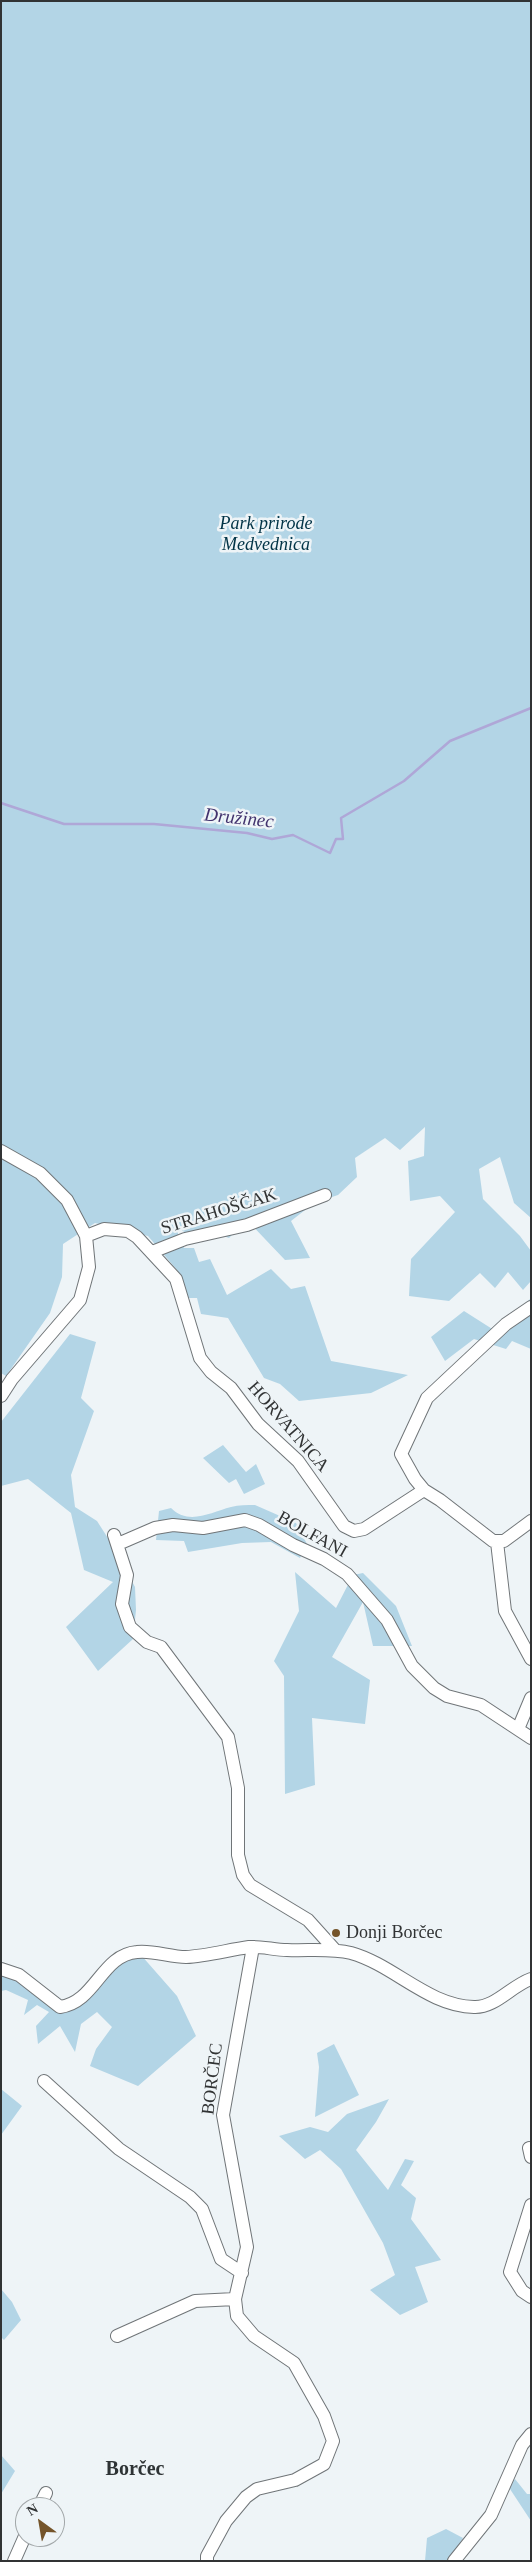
<!DOCTYPE html>
<meta charset="utf-8">
<style>
body{margin:0}
#map{position:relative;width:532px;height:2562px;overflow:hidden;background:#eef4f7;font-family:Georgia,serif}
canvas{display:block}
.frame{position:absolute;inset:0;border:2px solid #313334;pointer-events:none}
.north{position:absolute;left:15px;top:2497px;width:50px;height:50px;box-sizing:border-box;background:#eef4f7;border:1px solid #a2a7a9;border-radius:50%;rotate:328deg;font-size:14px;font-weight:700;line-height:20px;text-align:center;color:#313334}
.north::after{content:'';display:block;margin:auto;width:18px;height:22px;background:#74542a;clip-path:polygon(50% 0,100% 100%,50% 72%,0 100%)}
</style>
<div id="map">
<canvas width="532" height="2562"></canvas>
<div class="frame"></div>
<div class="north">N</div>
</div>
<script>
const context = document.querySelector('canvas').getContext('2d');
context.lineJoin = 'round';
function fillPath(path, color) {
  context.fillStyle = color;
  context.fill(path, 'evenodd');
}
function trace(path, color, width, dash) {
  context.strokeStyle = color;
  context.lineWidth = width;
  context.lineCap = dash ? 'butt' : 'round';
  context.setLineDash(dash || []);
  context.stroke(path);
}
function label(font, color, halo, rows, align = 'center') {
  context.font = font + ' Georgia,serif';
  context.lineWidth = 5;
  context.setLineDash([]);
  context.textBaseline = 'middle';
  context.strokeStyle = halo;
  context.fillStyle = color;
  for (const [text, x, y, turn = 0] of rows) {
    context.save();
    context.translate(x, y);
    context.rotate((+turn || 0) * Math.PI / 180);
    context.textAlign = isNaN(turn) ? turn : align;
    if (halo) context.strokeText(text, 0, 0);
    context.fillText(text, 0, 0);
    context.restore();
  }
}
const green = new Path2D(`
 M1 1H531V1218L514 1203 500 1157 479 1169 483 1199 520 1236 531 1251V1281L523 1290 508 1272 495 1288 480 1273 449 1301 409 1296 411 1259 455 1212 440 1196 410 1201 408 1161 424 1156 425 1127 400 1150 385 1138 355 1158 357 1177 338 1195 314 1203 291 1221 310 1258 285 1260 245 1218 237 1230 229 1238 218 1234 200 1242 175 1226 184 1248H194L199 1262 210 1259 227 1295 271 1269 291 1289 305 1286 331 1361 408 1375 371 1393 299 1401 280 1384 264 1378 228 1318 201 1314 197 1298H185L177 1270 148 1236 95 1223 63 1244 62 1277 50 1313 6 1376 1 1373Z
 M531 1298V1349L512 1341 506 1349 474 1339 445 1361 431 1337 464 1311 497 1332Z
 M70 1334 96 1342 81 1398 94 1411 71 1475 75 1507 97 1521 113 1546 135 1587 136 1610 133 1639 98 1671 66 1627 113 1582 84 1570 71 1513 28 1479 1 1486V1422Z
 M223 1445 246 1472 256 1464 265 1484 244 1494 236 1479 229 1483 203 1458Z
 M255 1505 296 1523 307 1544 300 1558 271 1542 242 1543 188 1552 184 1541 156 1540 159 1511 171 1508C189 1526 211 1512 231 1507 239 1505 247 1505 255 1505Z
 M295 1572 336 1608 353 1575 363 1573 396 1606 412 1646H373L363 1602 332 1657 370 1680 365 1724 312 1718 315 1785 285 1794 284 1676 274 1661 299 1611Z
 M141 1955 177 1996 196 2036 138 2086 90 2066 96 2049 112 2027 97 2012 81 2024 75 2052 60 2026 38 2044 36 2026 49 2012 37 2005 24 2015 28 2000 6 1990 1 1991V1974L19 1979 64 2013 120 1961Z
 M334 2044 359 2095 315 2117 319 2067 317 2053Z
 M1 2089 22 2106 1 2135Z
 M389 2099 376 2122 356 2150 388 2190 405 2159 414 2161 401 2185 416 2198 411 2219 441 2260 415 2267 428 2302 400 2315 370 2290 395 2275 383 2243 341 2169 320 2150 305 2159 279 2136 310 2127 328 2132 347 2114Z
 M1 2289 12 2302 21 2320 4 2340 1 2337Z
 M1 2455 15 2471 1 2494Z
 M515 2479 527 2494H531V2521L508 2486Z
 M446 2529 463 2538 450 2561H425L427 2538Z`);
const stream = new Path2D(`
 M1 803 64 824H154L247 833 272 839 293 835 330 853 336 839H343L341 818 404 781 450 741 531 708`);
const minor = new Path2D(`
 M1 1151 40 1173 67 1200 86 1236 89 1267 80 1300 12 1379 1 1396
 M86 1236 104 1229 128 1231 137 1237 176 1279 200 1358 211 1372 231 1388 258 1424 298 1461 344 1526 354 1531 364 1529 424 1490
 M152 1252 185 1239 247 1225 325 1195
 M531 1307 506 1324 427 1398 401 1454 415 1479 424 1490 440 1500 493 1541H504L531 1521
 M114 1535 127 1575 122 1604 130 1627 147 1642 161 1647 228 1737 238 1788V1855L243 1875 250 1885 308 1920 335 1950
 M497 1542 505 1611 531 1659
 M118 1544 155 1528 173 1525 203 1528 245 1520 259 1525 293 1545 324 1559 347 1574 387 1620 412 1666 434 1688 447 1696 481 1705 531 1738
 M518 1729 531 1698
 M1 1969 19 1975 60 2007C96 2002 101 1955 137 1952 153 1950 170 1957 186 1957 206 1956 228 1950 249 1947 261 1946 275 1950 287 1950 308 1951 330 1948 351 1953 394 1965 428 2006 474 2007 495 2008 511 1986 531 1979
 M44 2081 119 2149 190 2197 202 2209 221 2259 242 2273
 M529 2148 531 2157
 M531 2205 510 2272 522 2291 531 2297
 M117 2336 195 2301 235 2299
 M39 2507 46 2493
 M14 2561 25 2536
 M207 2561V2556L226 2521 246 2497 257 2489 295 2480 324 2464 333 2441 324 2416 294 2363 254 2336 237 2316 235 2299 247 2247 223 2115 253 1947
 M454 2561 491 2515 522 2445 531 2434`);
const markers = [
 [336,1933,5,"#74542a"]
];
const parkNames = [
 ["Park prirode",266,524],
 ["Medvednica",266,545]
];
const streetNames = [
 ["STRAHOŠČAK",219,1212,-17],
 ["HORVATNICA",288,1427,49],
 ["BOLFANI",312,1535,29],
 ["BORČEC",213,2079,-83]
];
const poiNames = [
 ["Donji Borčec",346,1933]
];
const waterNames = [
 ["Družinec",239,819,6]
];
const quarterNames = [
 ["Borčec",135,2470]
];
fillPath(green, '#b3d5e6');
trace(stream, '#afa7d7', 2.5);
trace(minor, '#707578', 14);
trace(minor, '#fff', 12);
for (const [x, y, r, color] of markers) {
  const dot = new Path2D();
  dot.arc(x, y, r, 0, 2 * Math.PI);
  context.fillStyle = color;
  context.fill(dot);
  trace(dot, '#eef4f7', 2);
}
label('italic 18px', '#013346', '#eef4f7', parkNames);
label('18px', '#313334', '#eef4f7', streetNames);
label('18px', '#313334', '#eef4f7', poiNames, 'left');
label('italic 19px', '#42336e', '#eef4f7', waterNames);
label('bold 20px', '#2e3335', '#eef4f7', quarterNames);
</script>
